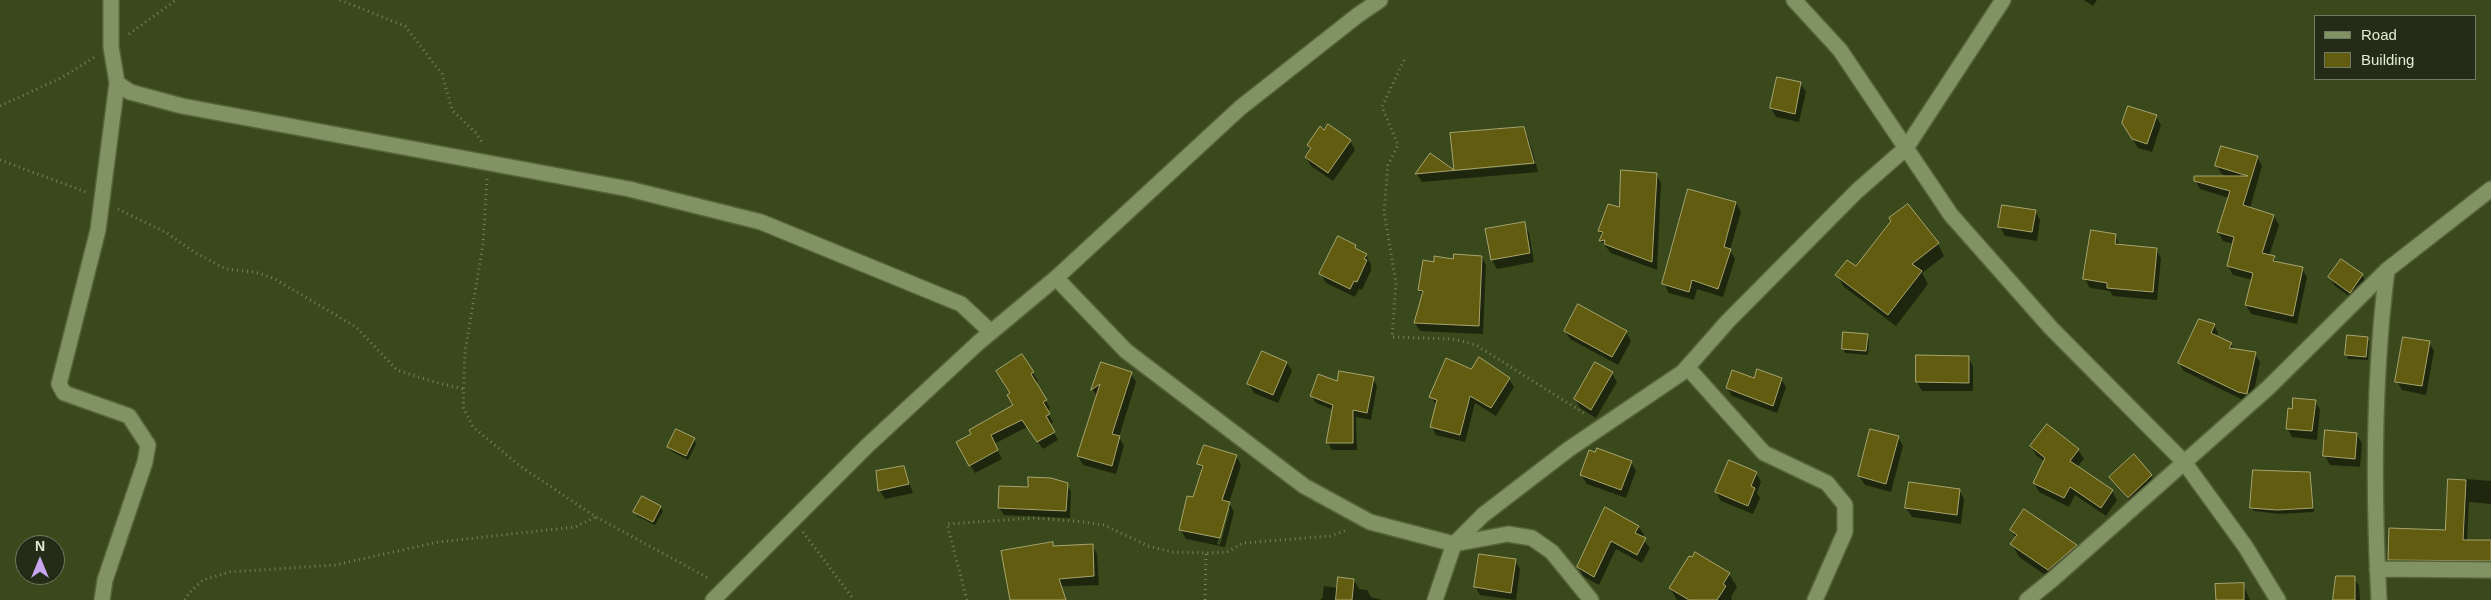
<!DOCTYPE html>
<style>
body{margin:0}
#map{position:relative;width:2491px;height:600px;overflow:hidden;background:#39491b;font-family:Arial,sans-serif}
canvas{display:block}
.legend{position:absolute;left:2314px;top:15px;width:162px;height:65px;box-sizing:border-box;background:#242c18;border:1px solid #707962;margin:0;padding:6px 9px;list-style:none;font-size:15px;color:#e1ecd2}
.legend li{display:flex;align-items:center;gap:10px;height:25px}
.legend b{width:25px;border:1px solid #707962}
.north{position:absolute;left:15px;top:535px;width:50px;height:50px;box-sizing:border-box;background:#242c18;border:1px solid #707962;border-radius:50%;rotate:0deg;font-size:14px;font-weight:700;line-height:20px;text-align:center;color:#e1ecd2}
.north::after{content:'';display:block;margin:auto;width:18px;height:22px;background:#c8a6ef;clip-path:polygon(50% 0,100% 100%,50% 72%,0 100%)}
</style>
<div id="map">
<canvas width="2491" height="600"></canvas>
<ul class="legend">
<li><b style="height:6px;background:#819363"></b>Road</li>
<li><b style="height:14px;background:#615c0f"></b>Building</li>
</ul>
<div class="north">N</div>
</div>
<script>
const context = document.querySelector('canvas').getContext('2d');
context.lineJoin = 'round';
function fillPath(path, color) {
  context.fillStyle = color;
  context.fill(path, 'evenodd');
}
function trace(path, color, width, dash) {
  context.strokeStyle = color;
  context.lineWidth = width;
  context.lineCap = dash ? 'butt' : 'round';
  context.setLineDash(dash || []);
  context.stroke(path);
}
const shadow = new Path2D(`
 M2084 0H2097L2093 6Z
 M1800 83 1806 92 1799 122 1776 117 1771 108Z
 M2156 116 2161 125 2152 152 2138 148 2123 123Z
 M1523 128 1528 137 1535 161 1457 169V171L1536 164 1538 172 1422 182 1417 174 1430 155 1455 172 1451 135Z
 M1324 131 1350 141 1355 150 1333 181 1311 166 1306 157 1311 150 1308 145Z
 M2257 157 2262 166 2250 208 2274 216 2279 225 2269 256 2274 257 2277 263 2302 269 2307 277 2297 324 2251 314 2246 305 2253 280 2233 275 2228 266 2234 244 2223 241 2218 232 2229 198 2200 189 2195 180 2228 177 2222 174 2216 165Z
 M1656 174 1661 183 1657 270 1611 253 1601 241 1602 236 1599 231Z
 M1736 203 1741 212 1730 250 1735 259 1723 297 1697 289 1694 300 1669 293 1664 284Z
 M2035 211 2040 220 2037 241 2005 236 2000 227Z
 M1524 224 1529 233 1534 262 1497 269 1492 260 1486 230Z
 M2115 235 2120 246 2156 249 2161 258 2157 300 2113 296 2110 291 2090 288 2085 279Z
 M1938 244 1944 256 1922 273 1928 284 1896 326 1844 287 1837 275Z
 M1355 246 1358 251 1366 255 1371 264V270L1362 290 1359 289 1355 297 1326 283 1321 274Z
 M1482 257 1486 265 1483 334 1420 331 1415 323 1423 296 1419 290 1435 263Z
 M2362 275 2367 284 2356 301 2335 286 2330 278Z
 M2214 325 2218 333 2217 337 2231 343 2234 350 2255 354 2260 362 2252 401 2243 400 2184 371 2179 363Z
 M1565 331 1626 332 1631 341 1618 365 1570 339Z
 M1867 335 1869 339 1868 355 1845 353 1843 349Z
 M2367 338 2369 342 2368 360 2348 359 2346 355Z
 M2429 342 2434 351 2426 395 2402 390 2397 381Z
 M1022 356 1038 381 1035 383 1050 408 1047 411 1053 422 1050 425 1058 440 1043 449 1027 427 994 444 1002 459 975 473 957 443 1015 406 1011 393Z
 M1968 357 1973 366V391H1922L1917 382Z
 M1102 363 1131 374 1136 382 1119 437 1124 446 1116 474 1083 465 1078 456 1097 397 1093 390Z
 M1287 363 1292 371 1278 403 1254 393 1249 384Z
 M1471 370 1509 379 1514 387 1496 416 1475 403 1465 442 1436 435 1432 427 1437 406 1431 397Z
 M1612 373 1617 382 1596 418 1580 408 1575 399Z
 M1373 379 1377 386 1371 420 1356 417 1357 450H1332L1328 443 1334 410 1316 403 1311 396 1338 383Z
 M1781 379 1786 387 1777 413 1732 396 1727 388Z
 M2315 401 2320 410 2317 440 2292 437 2287 428Z
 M2047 426 2078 450 2084 459 2077 467 2112 491 2117 500 2106 516 2075 495 2069 507 2039 492 2034 483 2045 462 2036 455 2031 446Z
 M2356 434 2362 443 2360 467 2330 465 2325 456Z
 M1898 437 1903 446 1891 492 1865 485 1859 476Z
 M694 439 696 444 688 460 671 451 669 447Z
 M1236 456 1241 465 1229 503 1234 512 1225 547 1186 539 1181 530 1203 471 1199 464ZM1227 509H1230L1220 545 1217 544Z
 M1631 462 1636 471 1626 498 1587 484 1581 475Z
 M903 467 913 493 885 499 880 491Z
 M1756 473 1761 482 1757 493 1760 498 1753 514 1721 501 1716 492Z
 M2309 474 2311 478 2314 512 2280 514 2254 511 2251 507Z
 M2151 476 2157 484 2133 506 2110 477Z
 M2466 479 2491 481V504L2469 502 2467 541H2491V569L2394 568 2389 559 2447 531 2449 480 2466 481Z
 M1067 484 1071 492 1070 518 1004 515 999 508 1030 488Z
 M1959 490 1964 499 1961 524 1912 517 1906 508Z
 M660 507 663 511 655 525 637 516 635 512Z
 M1606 509 1638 526 1644 535 1642 538 1650 548 1642 563 1616 549 1599 585 1583 576 1578 567Z
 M2011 530 2076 546 2083 559 2057 583 2019 557 2012 544 2016 538Z
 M1052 544 1054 547 1092 545 1097 554 1099 585 1048 587Z
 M1515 560 1520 569 1516 600 1480 595 1475 586Z
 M1729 574 1737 587 1731 597 1732 600H1677L1670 588Z
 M2354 578 2359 586 2360 600H2334Z
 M1354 580 1359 589 1367 590 1371 597 1382 600H1319L1322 599 1324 586 1338 588Z
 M2243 584 2250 600H2217Z`);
const building = new Path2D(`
 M1777 77 1801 82 1795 114 1770 108Z
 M2128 106 2157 115 2147 144 2132 139 2122 123Z
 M1328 124 1351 140 1328 173 1305 157 1311 148 1307 145 1320 126 1324 130Z
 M1524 127 1534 163 1415 174 1430 153 1454 170 1450 133Z
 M2221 146 2258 156 2243 205 2274 215 2262 253 2275 256 2273 261 2303 267 2293 316 2245 305 2253 273 2227 266 2234 237 2217 232 2230 191 2194 181V176H2248L2215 166Z
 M1621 170 1657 173 1652 262 1604 244 1605 240 1599 241 1603 232 1598 231 1608 204 1619 207Z
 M1688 189 1736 202 1724 247 1731 249 1718 289 1692 280 1689 292 1662 284Z
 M1908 204 1939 243 1912 264 1922 271 1888 315 1835 275 1847 260 1856 266 1891 221 1889 218Z
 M2002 205 2036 210 2032 232 1998 227Z
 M1525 222 1530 253 1491 260 1485 229Z
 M2091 230 2116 234 2115 244 2157 248 2153 292 2107 288V283L2083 279Z
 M1338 236 1356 245 1355 248 1367 254 1364 259 1367 260 1357 282 1354 281 1350 289 1319 274Z
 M1454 254 1482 256 1479 326 1414 323 1423 291 1418 290 1423 260 1434 262V256L1453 259Z
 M2341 259 2363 274 2350 293 2328 277Z
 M1578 304 1627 331 1612 357 1564 331Z
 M2199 319 2215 324 2211 333 2232 343 2229 348 2256 352 2247 394 2238 392 2178 363Z
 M1843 332 1868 334 1866 351 1842 349Z
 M2347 335 2368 337 2366 357 2345 355Z
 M2403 337 2430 341 2422 386 2395 382Z
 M1262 351 1287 362 1273 395 1247 384Z
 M1022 354 1034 372 1031 374 1047 400 1043 402 1050 414 1046 416 1055 432 1037 442 1022 420 991 435 998 450 969 466 956 442 971 434 969 430 1013 405 1007 395 1010 393 996 371Z
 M1916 355 1969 356V383L1916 382Z
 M1479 357 1510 378 1491 408 1470 396 1460 435 1430 427 1437 400 1429 397 1446 358 1471 369Z
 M1101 362 1132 372 1112 434 1120 436 1112 466 1077 456 1100 384 1091 390Z
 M1595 362 1613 372 1591 410 1574 399Z
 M1757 369 1782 378 1773 406 1726 388 1732 370 1754 378Z
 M1339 371 1374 377 1367 413 1353 410V443H1326L1333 405 1310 396 1318 374 1337 381Z
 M2293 398 2316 400 2312 431 2286 429 2288 408 2292 409Z
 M2047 424 2079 449 2070 461 2113 490 2101 508 2070 487 2064 498 2033 483 2045 458 2030 446Z
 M676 429 695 438 686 456 667 447Z
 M1870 429 1899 436 1886 484 1858 476Z
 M2325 430 2357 433 2355 459 2323 456Z
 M1204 445 1237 455 1222 500 1230 502 1220 538 1179 530 1187 496 1193 497 1203 466 1197 464Z
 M1597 448 1632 461 1621 490 1580 475 1589 450 1595 452Z
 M2134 454 2152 475 2128 498 2109 477Z
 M1729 460 1757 472 1751 486 1755 488 1748 506 1715 492Z
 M904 466 909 484 878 491 876 471Z
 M2253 470 2310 472 2313 508 2277 510 2250 508Z
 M1028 477 1051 478 1068 483 1066 511 998 508 999 486 1028 487Z
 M2448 479 2466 480 2463 540H2491V561L2388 560 2389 528 2445 530Z
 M1909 482 1960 489 1957 515 1905 508Z
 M642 496 661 506 653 522 633 512Z
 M1605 507 1639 526 1635 533 1646 538 1637 555 1611 541 1594 577 1577 567Z
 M2024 509 2077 545 2048 570 2010 544 2017 535 2010 530Z
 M1053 542V546L1093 544 1094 576 1059 579 1066 600H1010L1001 551Z
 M1695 552 1730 573 1723 584 1726 586 1717 600H1689L1669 588 1689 556 1692 557Z
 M1479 554 1516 559 1511 593 1474 587Z
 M2336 576H2355V600H2333Z
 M1338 577 1354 579 1352 600H1336Z
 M2244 583V600H2216L2215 584Z`);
const path = new Path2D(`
 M340 0 405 26 442 74 452 110 476 133 483 144
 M129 34 176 0
 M1404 60 1382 107 1398 145 1388 165 1384 212 1396 283 1392 337 1453 339 1476 345 1587 415
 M0 106 61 78 95 57
 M0 160 86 192
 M487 179 483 244 465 352 463 407 473 427 520 466 596 517 710 579
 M118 209 167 233 194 252 226 269 255 272 273 278 356 327 397 370 438 383 464 389
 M803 532 854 600
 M185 600 189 593 203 580 230 572 335 565 438 542 575 527 596 517
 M967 600 947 524 1034 518 1075 521 1104 525 1148 546 1172 552 1206 553 1227 552 1243 543 1330 536 1347 530
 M1205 600 1206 553`);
const minor = new Path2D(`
 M111 0V47L117 83 130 92 182 106 629 189 761 222 961 304 991 332
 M1794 0 1840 50 1951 215 2051 328 2184 462 2245 546 2278 600
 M1056 278 1126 351 1304 486 1370 522 1454 544 1508 534 1532 538 1552 552 1591 600
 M1687 367 1764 453 1827 483 1845 505V532L1815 600
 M2377 569 2491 570
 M102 600 105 580 145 462 148 445 129 416 64 393 59 384 98 230 117 83
 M713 600 867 446 978 343 1056 278 1240 108 1358 15 1380 0
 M1435 600 1454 544 1483 515 1569 449 1683 372 1728 321 1857 191 1906 148 2003 0
 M2027 600 2053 579 2268 388 2387 270 2491 189
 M2379 600C2373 490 2373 380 2387 270`);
fillPath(shadow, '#0007');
fillPath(building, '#615c0f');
trace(building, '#a7a46f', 1);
trace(minor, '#56633b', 18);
trace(path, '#75845d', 3, [1, 4]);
trace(minor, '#819363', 15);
</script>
